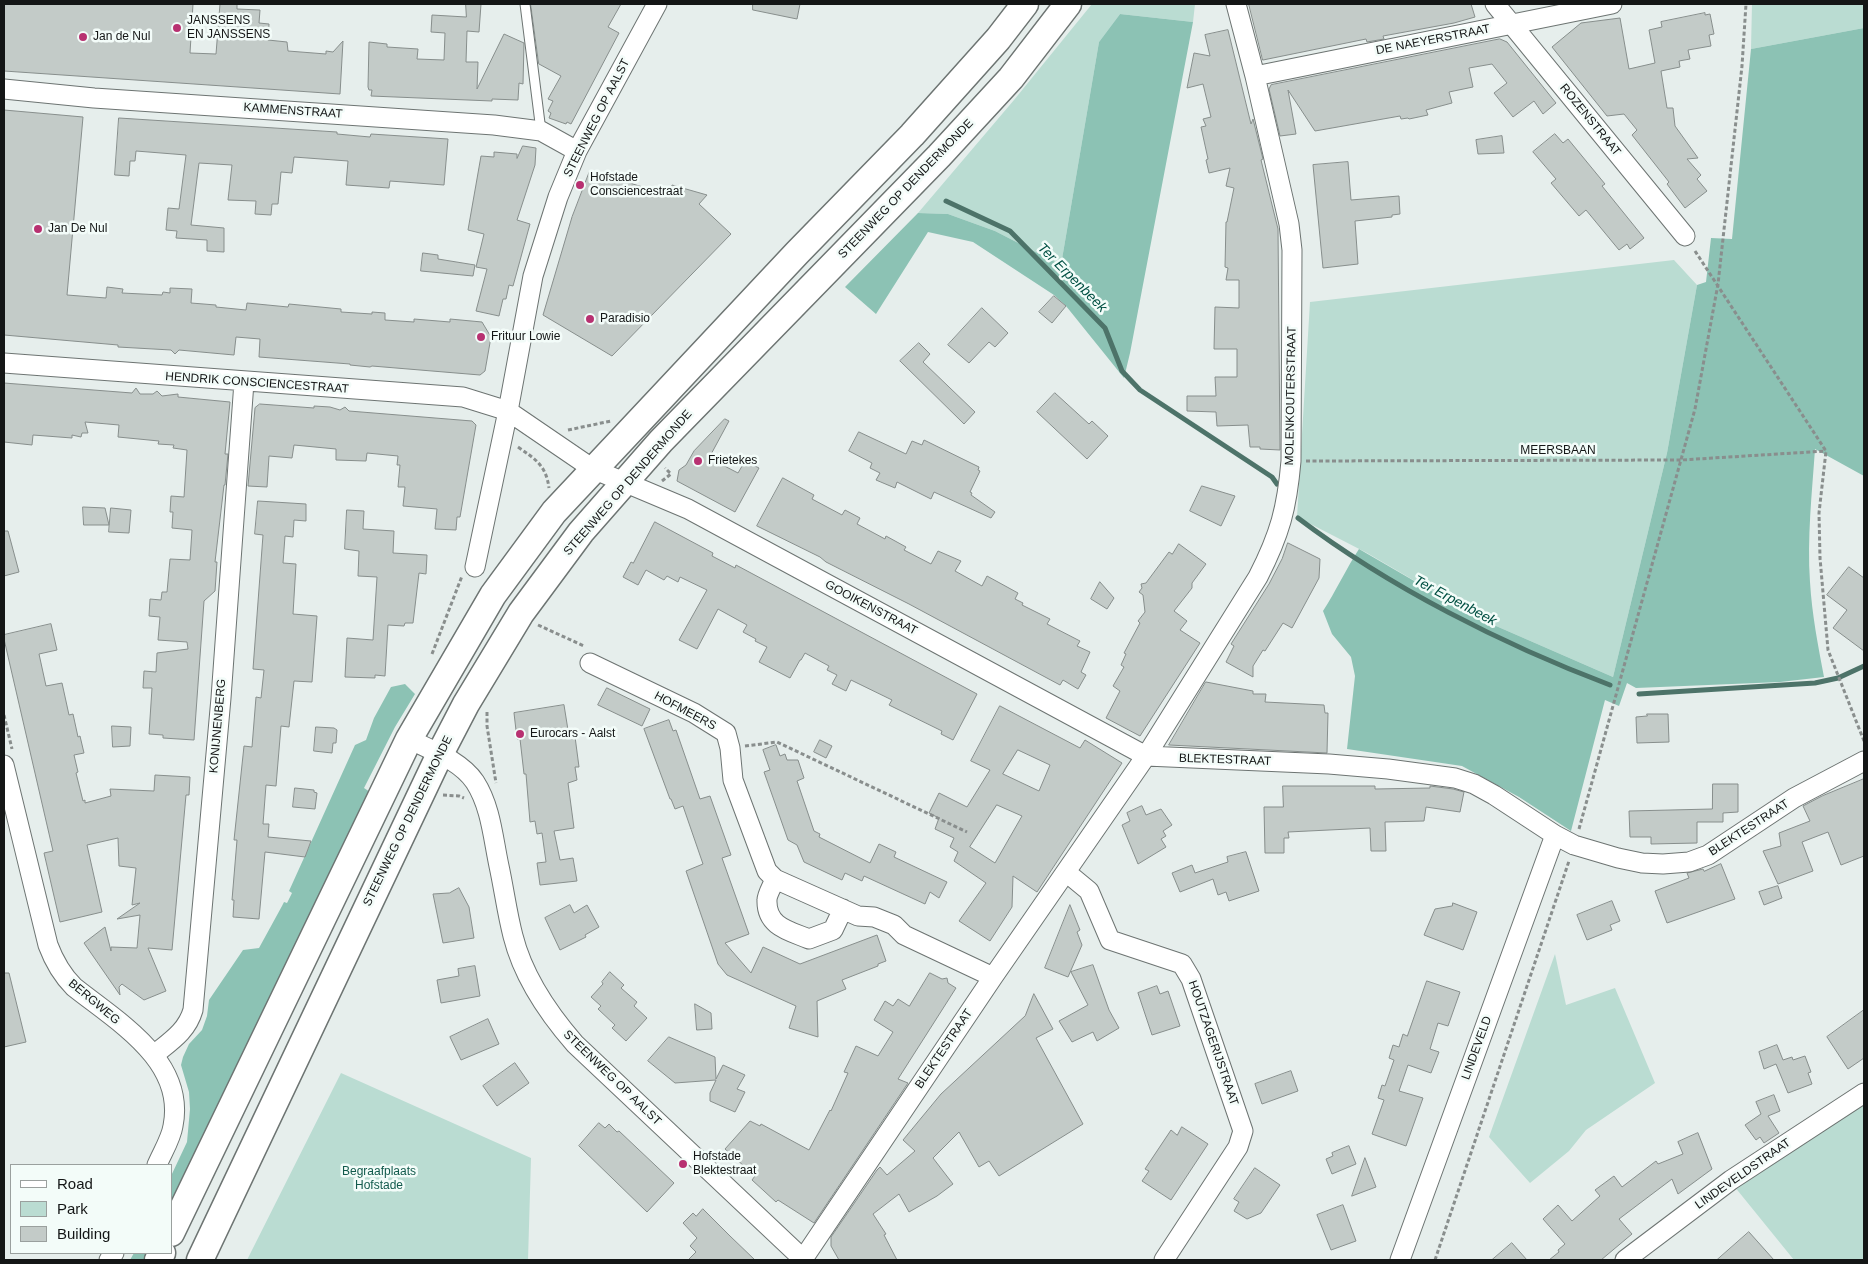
<!DOCTYPE html>
<style>
body{margin:0}
#map{position:relative;width:1868px;height:1264px;overflow:hidden;background:#e6eeec;font-family:Arial,sans-serif}
canvas{display:block}
.frame{position:absolute;inset:0;border:5px solid #141616;pointer-events:none}
.legend{position:absolute;left:10px;top:1164px;width:162px;height:90px;box-sizing:border-box;background:#f3fcf9;border:1px solid #9aa09e;margin:0;padding:6px 9px;list-style:none;font-size:15px;color:#141616}
.legend li{display:flex;align-items:center;gap:10px;height:25px}
.legend b{width:25px;border:1px solid #9aa09e}
</style>
<div id="map">
<canvas width="1868" height="1264"></canvas>
<div class="frame"></div>
<ul class="legend">
<li><b style="height:6px;background:#fff"></b>Road</li>
<li><b style="height:14px;background:#badcd2"></b>Park</li>
<li><b style="height:14px;background:#c3cbc8"></b>Building</li>
</ul>
</div>
<script>
const context = document.querySelector('canvas').getContext('2d');
context.lineJoin = 'round';
function fillPath(path, color) {
  context.fillStyle = color;
  context.fill(path, 'evenodd');
}
function trace(path, color, width, dash) {
  context.strokeStyle = color;
  context.lineWidth = width;
  context.lineCap = dash ? 'butt' : 'round';
  context.setLineDash(dash || []);
  context.stroke(path);
}
function label(font, color, halo, rows, align = 'center') {
  context.font = font + ' Arial,sans-serif';
  context.lineWidth = 5;
  context.setLineDash([]);
  context.textBaseline = 'middle';
  context.strokeStyle = halo;
  context.fillStyle = color;
  for (const [text, x, y, turn = 0] of rows) {
    context.save();
    context.translate(x, y);
    context.rotate((+turn || 0) * Math.PI / 180);
    context.textAlign = isNaN(turn) ? turn : align;
    if (halo) context.strokeText(text, 0, 0);
    context.fillText(text, 0, 0);
    context.restore();
  }
}
const green = new Path2D(`
 M1092 4H1195L1193 22 1120 14 1099 42 1061 265 995 231 948 214 918 213 1014 100Z
 M1752 4H1864V28L1751 49Z
 M1674 260 1697 285 1667 453 1613 677 1480 619 1367 553 1297 517 1310 302Z
 M1555 954 1566 1005 1615 988 1655 1083 1586 1130 1569 1151 1530 1183 1489 1137Z
 M341 1073 531 1158 528 1260H247Z
 M1864 1100V1260H1794L1734 1186Z`);
const forest = new Path2D(`
 M1120 14 1193 22 1130 353 1124 378 1066 306 1054 295 973 242 928 232 876 314 845 287 918 213 948 214 995 231 1061 265 1099 42Z
 M1864 28V476L1815 449C1812 493 1807 538 1810 582 1812 615 1818 645 1824 677L1780 682 1636 688 1627 683 1619 706 1605 700 1571 831 1519 797 1462 766 1347 749 1355 676 1351 657 1332 634 1323 611C1336 591 1346 569 1359 549L1480 619 1613 677 1667 453 1697 285 1706 282 1711 238 1732 239 1751 49Z
 M405 684 415 694 395 727 364 788 370 792 171 1213V1176L187 1142 190 1109 189 1092 181 1065 183 1057 189 1044 202 1030 207 1016 209 1000 243 950 259 948 282 906 284 902 287 903 292 893 289 891 355 745 366 740 374 718 391 687Z
 M134 1253H152L149 1260H130Z`);
const stream = new Path2D(`
 M946 201 1010 231 1105 328 1122 371 1140 390 1272 477 1277 484
 M1298 518C1389 587 1504 645 1610 685
 M1639 694 1815 683 1838 678 1864 666`);
const building = new Path2D(`
 M4 4H193L190 53 216 54 220 4H237V9L260 10 259 23 269 24 268 40 287 42 288 51 326 54V51L333 52 343 41 340 94 4 71Z
 M466 4H481L479 32 467 31 466 62H478L477 89 504 34 524 43 523 84 519 83 518 100 492 99V101L371 96 372 90H369L368 87 369 42 387 44V47L418 49 417 59 444 60 445 33 431 32 432 15 466 17Z
 M531 4H621L608 27 619 33 571 124 567 122 566 124 549 118 551 113 548 111 553 101 548 99 561 76 539 64Z
 M753 4H800L797 19 753 10Z
 M1249 4H1471L1475 17 1454 23 1383 36 1384 39 1367 42 1366 39 1263 60Z
 M1705 13V15L1710 14 1714 34 1709 35 1711 46 1688 50 1690 59 1679 61 1680 67 1661 71 1667 108H1673L1675 126 1698 158 1687 159 1701 175 1697 179 1707 191 1685 208 1667 184 1669 182 1632 135 1637 130 1624 114 1607 116 1552 47 1581 23 1620 18 1629 69 1655 63 1649 30 1662 27 1661 22Z
 M1228 30 1251 124 1253 119 1263 159 1261 160 1278 229 1280 450 1260 449V447H1250L1248 425 1217 426 1216 412 1187 411V396H1216L1215 377H1237V349H1214L1215 307 1239 308V280H1226L1228 268 1225 267 1226 222H1227L1234 188 1226 186 1230 168 1209 173 1206 160 1208 159 1201 127 1206 126 1203 119 1211 117 1203 84 1187 88 1194 53 1210 56 1205 35Z
 M1500 39 1507 42 1556 103 1543 114 1534 101 1513 117 1494 93 1507 83 1492 64 1469 68 1473 87 1449 92 1452 103 1426 110 1428 115 1409 119 1408 118 1401 119 1400 116 1315 131 1288 90 1296 134 1280 136 1269 89 1271 85Z
 M4 110 83 117 67 295 106 298 107 287 123 289 122 293 162 295 163 292 170 293V288L192 289 191 303 216 305V307L246 310 247 303 288 307 289 304 341 309V312L372 314V312L385 313V320L414 322V319L450 322V319L482 322 491 337 485 371 480 375 372 366 370 367 350 365V364L259 357 260 339 236 337 234 355 179 350 175 354 171 350 118 347V345L4 335Z
 M119 118 337 132V134L370 137 371 134 448 139 444 185 390 181 389 188 346 185 348 161 294 157 292 173 281 172 278 204H272L271 215 255 214 256 201 228 200 232 165 199 163 191 225 224 228V252L207 251V240L176 238 177 231 166 230 168 208 179 209 186 155 136 151 135 161H130L129 176 115 175Z
 M1555 134 1563 143 1568 139 1605 184 1602 186 1644 238 1630 249 1627 244 1619 250 1586 210 1579 216 1551 183 1556 179 1533 152Z
 M1502 136 1504 153 1478 154 1476 140Z
 M523 146 536 148 535 165 517 220 530 224 513 286 509 285 506 299H503L499 316 476 311 487 269 476 267 484 234 468 230 481 156 494 157V152L517 154V158Z
 M1348 162 1351 200 1399 196 1400 214 1392 215V217L1355 221 1358 264 1323 268 1313 165Z
 M590 171 669 195 672 185 707 195 699 204 731 234 612 356 543 315 572 217Z
 M423 253 438 255V259L475 265 473 276 421 271Z
 M1054 296 1066 306 1052 323 1039 312Z
 M982 308 1008 333 995 347 989 342 969 363 948 345Z
 M919 343 930 354 923 362 975 412 964 424 900 361Z
 M4 383 132 393 136 388 140 394H153L157 391 162 396 178 394V397L230 402 225 454H228L225 485H224L215 562H217L215 591 204 601 194 740 163 738V735L149 734 152 688H143L144 671 156 672 157 653 188 649 187 642 158 640 160 617 149 616 150 599 161 600 162 592H167L170 559 190 560 192 530 172 528 173 512H170L171 496 184 497 187 450 173 448 174 445 158 444 159 441 118 437 119 425 85 422 88 433H82L81 437 72 435V438L33 435 32 445 4 442Z
 M1055 393 1089 424 1092 421 1108 436 1087 459 1037 412Z
 M260 404 314 408V406L330 407 340 410 345 407 349 411 472 421 476 425 460 517H457L456 530 435 529 437 509 403 506 405 487H398L400 465H397L398 456 367 453 366 461 336 460V449L294 445 292 458 269 456 267 487 248 486 255 408Z
 M725 419 729 421 709 458 738 473 745 461 759 468 735 512 677 481 679 470 686 465 694 451Z
 M859 432 906 454 912 441 922 445 924 440 979 467 978 470 980 471 970 492 972 493 971 495 995 512 991 518 934 492 931 499 897 482 895 488 876 480 880 473 870 468 872 463 849 451Z
 M783 478 814 495 812 499 842 515 845 510 860 518 857 524 885 539 886 536 906 547 904 550 931 564 938 551 961 561 955 571 982 586 987 576 1018 593 1015 599 1023 603 1022 605 1050 619 1047 624 1080 641 1077 646 1090 652 1081 672 1086 675 1078 689 1063 680 1060 685 909 604 826 562 820 557 757 526Z
 M1202 486 1235 496 1221 526 1190 511Z
 M258 501 306 504V521L294 520 293 537 285 536 283 563 296 564 293 614 317 616 312 682 294 681 289 727 281 726 276 786 266 785 263 824H269L268 837 311 841 305 857 265 852 259 919 233 917 234 900H232L237 840H234L244 746 252 747 256 697 261 698 264 670 253 669 263 535 255 534Z
 M83 507 105 508 109 525H84Z
 M111 508 131 510 129 533 109 532Z
 M347 510 364 511 363 529 394 531 393 553 427 555 426 574 419 573 413 623H405L404 626 388 625 385 676 375 675V678L345 677 347 638 373 640 377 577 358 576 359 551 345 549Z
 M655 522 713 553 712 556 735 568 736 565 977 694 953 740 941 734 942 731 889 705 892 700 851 680 846 691 832 684 837 675 827 670 829 666 805 653 801 660H800L790 678 759 662 767 647 755 641 756 639 743 632 747 625 718 609 697 649 679 640 707 590 680 577 678 582 667 576 664 580 646 570 638 585 623 577 631 562 633 563Z
 M4 531H8L19 572 4 576Z
 M1288 543 1320 559 1319 578 1292 628 1283 623 1265 651 1263 650 1253 666V677L1226 662 1234 646 1231 644 1269 584 1282 559Z
 M1179 544 1206 564 1192 583V588L1174 611 1187 621 1180 630 1200 643 1140 736 1106 718 1120 691 1113 686 1124 667 1121 665 1126 654 1124 653 1140 623 1138 621 1145 612 1143 595 1139 592 1142 588 1141 584 1146 583 1169 552 1172 554Z
 M1849 567 1864 578V651L1833 628 1847 610 1827 595Z
 M1100 582 1114 598 1107 609 1091 599Z
 M51 624 57 650 39 654 46 686 62 683 69 715 73 714 78 737 80 736 84 753 74 755 78 772 76 773 83 801 85 800V803L111 796 110 789 154 791 155 775 190 777 189 795H186L172 950 148 948 166 991 144 1000 122 984 119 987 120 995 84 943 105 927 111 951V947L137 948 140 915 117 919 140 903 132 905 136 868 119 866 118 838 87 845 102 912 60 922 44 853 53 851 4 639V635Z
 M1206 682 1253 691V694H1266L1265 702 1324 705 1325 713H1328L1327 753 1169 745Z
 M607 688 650 709 642 726 598 705Z
 M564 705 568 730 574 729 579 767H575L577 780 568 783 574 828 554 831 560 860 573 858 577 881 540 885 537 863 546 862 542 833 537 834 535 821 530 822 526 774H524L520 739H517L514 713Z
 M1000 706 1080 748 1085 740 1122 763 1037 892 1013 876 1012 907 990 941 959 921 986 883 954 861 958 852 950 847 954 838 935 829 939 818 929 813 939 793 967 807 990 770 971 761ZM1018 750 1050 765 1039 791 1003 774ZM997 805 1022 816 995 863 970 847Z
 M1647 714H1668L1669 742 1637 743 1636 717 1647 716Z
 M669 720 673 731 676 730 700 799 710 796 731 855 722 858 749 934 725 943 751 973 763 947 800 964 877 935 886 961 878 964V966L842 980 846 989 817 1001 818 1037 789 1028 796 1006 727 975 718 964 686 871 703 864 683 806 675 809 671 799H670L644 729Z
 M112 726 131 727 130 746 113 747Z
 M316 727 334 728 337 730 336 743H333L332 753 314 751Z
 M820 740 832 746 826 758 814 752Z
 M776 745 780 756 785 754 787 760H798L804 778 797 781 814 831 820 834 819 837 870 863 879 844 896 852 894 857 947 882 939 898 930 892 925 904 864 876 862 881 845 873 842 880 804 862 797 845 788 840 764 772 770 770 763 750Z
 M1864 779V856L1841 865 1828 832 1802 842 1813 871 1778 884 1763 851 1781 846 1779 833 1810 821 1803 806 1822 796Z
 M1713 784H1738V812L1723 813V822H1697V843L1651 844V837H1630L1629 811 1712 809Z
 M1283 786H1375V789L1430 788V786L1453 789 1464 792 1460 812 1426 807 1424 821 1385 822 1386 851H1371L1370 828 1288 832 1289 838H1284V853H1265L1264 807H1283Z
 M295 788 314 790V792L317 793 315 809 293 807Z
 M1142 806 1146 815 1161 809 1172 825 1163 831 1166 836 1161 839 1166 847 1138 864 1122 825 1130 821 1127 813Z
 M1246 852 1259 891 1229 901 1226 892 1218 895 1213 879 1180 892 1172 873 1192 865 1195 873 1228 862 1227 857Z
 M1721 864 1735 899 1667 923 1655 891 1689 878 1687 873 1703 869 1704 871Z
 M1778 886 1782 898 1764 905 1759 892Z
 M459 888 469 907 474 938 443 943 433 894 449 893Z
 M1612 901 1620 921 1610 925 1612 930 1587 940 1577 915Z
 M1453 903 1477 912 1463 950 1424 935 1435 909 1452 906Z
 M570 905 574 913 587 905 599 927 585 935 586 937 560 950 545 918Z
 M1070 905 1080 930 1077 932 1082 945 1068 977 1045 968Z
 M1093 965 1109 1010 1119 1028 1097 1041 1093 1032 1072 1042 1059 1021 1088 1005 1071 972Z
 M475 966 480 996 441 1003 437 980 459 976 458 969Z
 M610 972 624 985 621 988 637 1002 634 1006 647 1018 626 1041 612 1028 615 1025 598 1009 601 1006 591 997 603 984 602 982Z
 M4 973H9L26 1042 4 1047Z
 M930 973 942 979 947 978 948 983 956 988 898 1079 908 1083 814 1223 778 1200 776 1202 752 1180 755 1176 725 1149 750 1121 760 1126 761 1124 809 1150 830 1110 831 1111 848 1073 844 1072 856 1046 878 1056 893 1032 874 1020 885 1001 893 1006 898 999 909 1006Z
 M1427 981 1460 992 1448 1026 1438 1023 1430 1049 1439 1052 1431 1073 1408 1065 1399 1091 1423 1098 1406 1146 1372 1134 1384 1100 1378 1098 1382 1085 1385 1086 1394 1060 1389 1058 1393 1045 1399 1047 1403 1034 1407 1036Z
 M1157 986 1160 994 1168 991 1180 1026 1152 1035 1138 993Z
 M1034 994 1053 1029 1036 1038 1083 1124 999 1176 989 1161 979 1167 959 1132 933 1158 953 1184 937 1196 909 1212 899 1194 873 1214 886 1234 884 1235 897 1260H839L831 1246V1237L877 1170 880 1167 887 1175 915 1151 903 1140 941 1094 1025 1016Z
 M695 1004 711 1013 712 1029 697 1030Z
 M1864 1010V1058L1848 1069 1827 1037Z
 M488 1019 499 1044 461 1060 450 1037Z
 M669 1037 715 1057 716 1079 723 1065 745 1075 737 1089 745 1092 735 1112 710 1101V1093L716 1080 675 1083 648 1061Z
 M1777 1045 1783 1060 1792 1057 1793 1060 1805 1056 1811 1072 1808 1073 1812 1084 1788 1093 1776 1064 1764 1069 1759 1052Z
 M515 1063 529 1083 497 1106 483 1086Z
 M1291 1071 1298 1091 1262 1104 1255 1084Z
 M1774 1095 1780 1111 1768 1116 1779 1133 1764 1143 1760 1137 1756 1140 1745 1125 1761 1114 1756 1102Z
 M599 1123 605 1128 609 1124 617 1132 619 1131 674 1183 647 1212 579 1146Z
 M1182 1127 1208 1144 1171 1200 1142 1181 1149 1171 1145 1169 1171 1130 1177 1135Z
 M1698 1133 1712 1169 1678 1194 1672 1179 1619 1219 1632 1234 1601 1260H1549L1559 1252 1558 1250 1565 1244 1543 1219 1558 1205 1572 1221 1600 1196 1595 1190 1614 1176 1622 1187 1656 1161 1658 1164 1683 1154 1678 1142Z
 M1349 1146 1356 1164 1332 1174 1326 1159 1333 1156 1332 1153Z
 M1365 1158 1376 1187 1352 1196Z
 M1255 1168 1280 1185 1261 1213 1247 1219 1234 1211 1239 1202 1234 1199Z
 M1343 1205 1356 1241 1331 1250 1317 1215Z
 M703 1209 730 1236 755 1260H688L696 1252 690 1246 697 1238 683 1223 693 1213 696 1216Z
 M1749 1232 1774 1260H1717Z
 M1512 1243 1527 1260H1492Z`);
const path = new Path2D(`
 M1695 251 1826 451 1819 513 1820 558 1828 650 1864 741
 M568 430 611 421
 M518 447C535 459 546 465 549 488
 M1306 461 1681 460 1826 451
 M662 481 671 474 665 468
 M538 625 584 646
 M432 654 462 576
 M487 712V726L496 783
 M4 715 12 749
 M745 746 777 742 967 832
 M443 795 459 796 464 798
 M1579 829 1695 409 1718 284 1742 66 1746 4
 M1435 1260 1569 861`);
const lane = new Path2D(`
 M525 4 541 131`);
const street = new Path2D(`
 M1495 4 1685 236
 M1255 76 1612 4
 M4 89 94 98 494 125 541 131 577 151
 M4 363 463 397 508 411 593 469 688 509 1146 756 1329 764 1388 769 1455 778 1474 784 1494 795 1555 835 1574 845 1618 858 1642 863 1663 864 1689 862 1708 855 1794 798 1864 761
 M475 567 508 411 533 276 558 197 577 151 657 4
 M590 663 694 713 726 733 730 748 733 780 767 871 775 879 858 916 874 917 894 925 904 935 993 977
 M409 739C431 750 461 761 475 782 491 807 493 838 499 866 504 889 507 913 513 936 523 976 548 1013 575 1044L804 1260
 M4 765 48 945C54 961 62 975 74 987 118 1022 186 1061 173 1126 171 1139 162 1153 157 1165
 M1066 872 1089 891 1110 940 1182 964 1191 979 1243 1131 1238 1147 1164 1260
 M775 879C773 885 767 894 767 900 766 927 790 931 809 939L833 930 843 909
 M155 1054C171 1041 187 1031 193 1010L221 698 244 382
 M803 1259 993 977 1146 756 1258 577C1280 534 1287 508 1291 461L1292 250 1289 224 1255 76 1236 4
 M109 1260 114 1253
 M1400 1260 1555 835
 M1625 1260 1731 1180 1864 1093`);
const secondary = new Path2D(`
 M171 1233 409 739 493 595 554 512 797 253 912 135 998 39 1025 4
 M158 1260 162 1253
 M200 1260 440 754 466 704 521 613 581 532 661 441 939 156 1011 78 1068 4`);
const markers = [
 [177,28,5,"#b83171"],
 [83,37,5,"#b83171"],
 [580,185,5,"#b83171"],
 [38,229,5,"#b83171"],
 [590,319,5,"#b83171"],
 [481,337,5,"#b83171"],
 [698,461,5,"#b83171"],
 [520,734,5,"#b83171"],
 [683,1164,5,"#b83171"]
];
const poiNames = [
 ["JANSSENS",187,21],
 ["EN JANSSENS",187,35],
 ["Jan de Nul",93,37],
 ["Hofstade",590,178],
 ["Consciencestraat",590,192],
 ["Jan De Nul",48,229],
 ["Paradisio",600,319],
 ["Frituur Lowie",491,337],
 ["Frietekes",708,461],
 ["Eurocars - Aalst",530,734],
 ["Hofstade",693,1157],
 ["Blektestraat",693,1171]
];
const streetNames = [
 ["DE NAEYERSTRAAT",1433,40,-11],
 ["KAMMENSTRAAT",293,111,4],
 ["STEENWEG OP AALST",597,118,-63],
 ["ROZENSTRAAT",1590,120,51],
 ["STEENWEG OP DENDERMONDE",906,189,-46],
 ["HENDRIK CONSCIENCESTRAAT",257,383,4],
 ["MOLENKOUTERSTRAAT",1291,396,-89],
 ["MEERSBAAN",1558,451],
 ["STEENWEG OP DENDERMONDE",628,483,-49],
 ["GOOIKENSTRAAT",871,608,28],
 ["HOFMEERS",685,711,28],
 ["KONIJNENBERG",218,726,-85],
 ["BLEKTESTRAAT",1225,760,2],
 ["STEENWEG OP DENDERMONDE",408,821,-64],
 ["BLEKTESTRAAT",1749,828,-33],
 ["BERGWEG",94,1002,40],
 ["HOUTZAGERIJSTRAAT",1213,1043,71],
 ["LINDEVELD",1477,1048,-70],
 ["BLEKTESTRAAT",944,1049,-56],
 ["STEENWEG OP AALST",612,1078,44],
 ["LINDEVELDSTRAAT",1743,1174,-35]
];
const parkNames = [
 ["Begraafplaats",379,1172],
 ["Hofstade",379,1186]
];
const waterNames = [
 ["Ter Erpenbeek",1072,278,45],
 ["Ter Erpenbeek",1455,601,28]
];
fillPath(green, '#badcd2');
fillPath(forest, '#8cc2b4');
trace(stream, '#4d7369', 5);
fillPath(building, '#c3cbc8');
trace(building, '#878e8c', 1);
trace(lane, '#6d7472', 11);
trace(street, '#6d7472', 21);
trace(secondary, '#6d7472', 29);
trace(path, '#898e8d', 3, [4, 2.5]);
trace(lane, '#fff', 9);
trace(street, '#fff', 19);
trace(secondary, '#fff', 26);
for (const [x, y, r, color] of markers) {
  const dot = new Path2D();
  dot.arc(x, y, r, 0, 2 * Math.PI);
  context.fillStyle = color;
  context.fill(dot);
  trace(dot, '#f3fcf9', 2);
}
label('12px', '#141616', '#f3fcf9', poiNames, 'left');
label('12px', '#141616', '#f3fcf9', streetNames);
label('12px', '#125a4c', '#f3fcf9', parkNames);
label('italic 14px', '#004f42', '#f3fcf9', waterNames);
</script>
